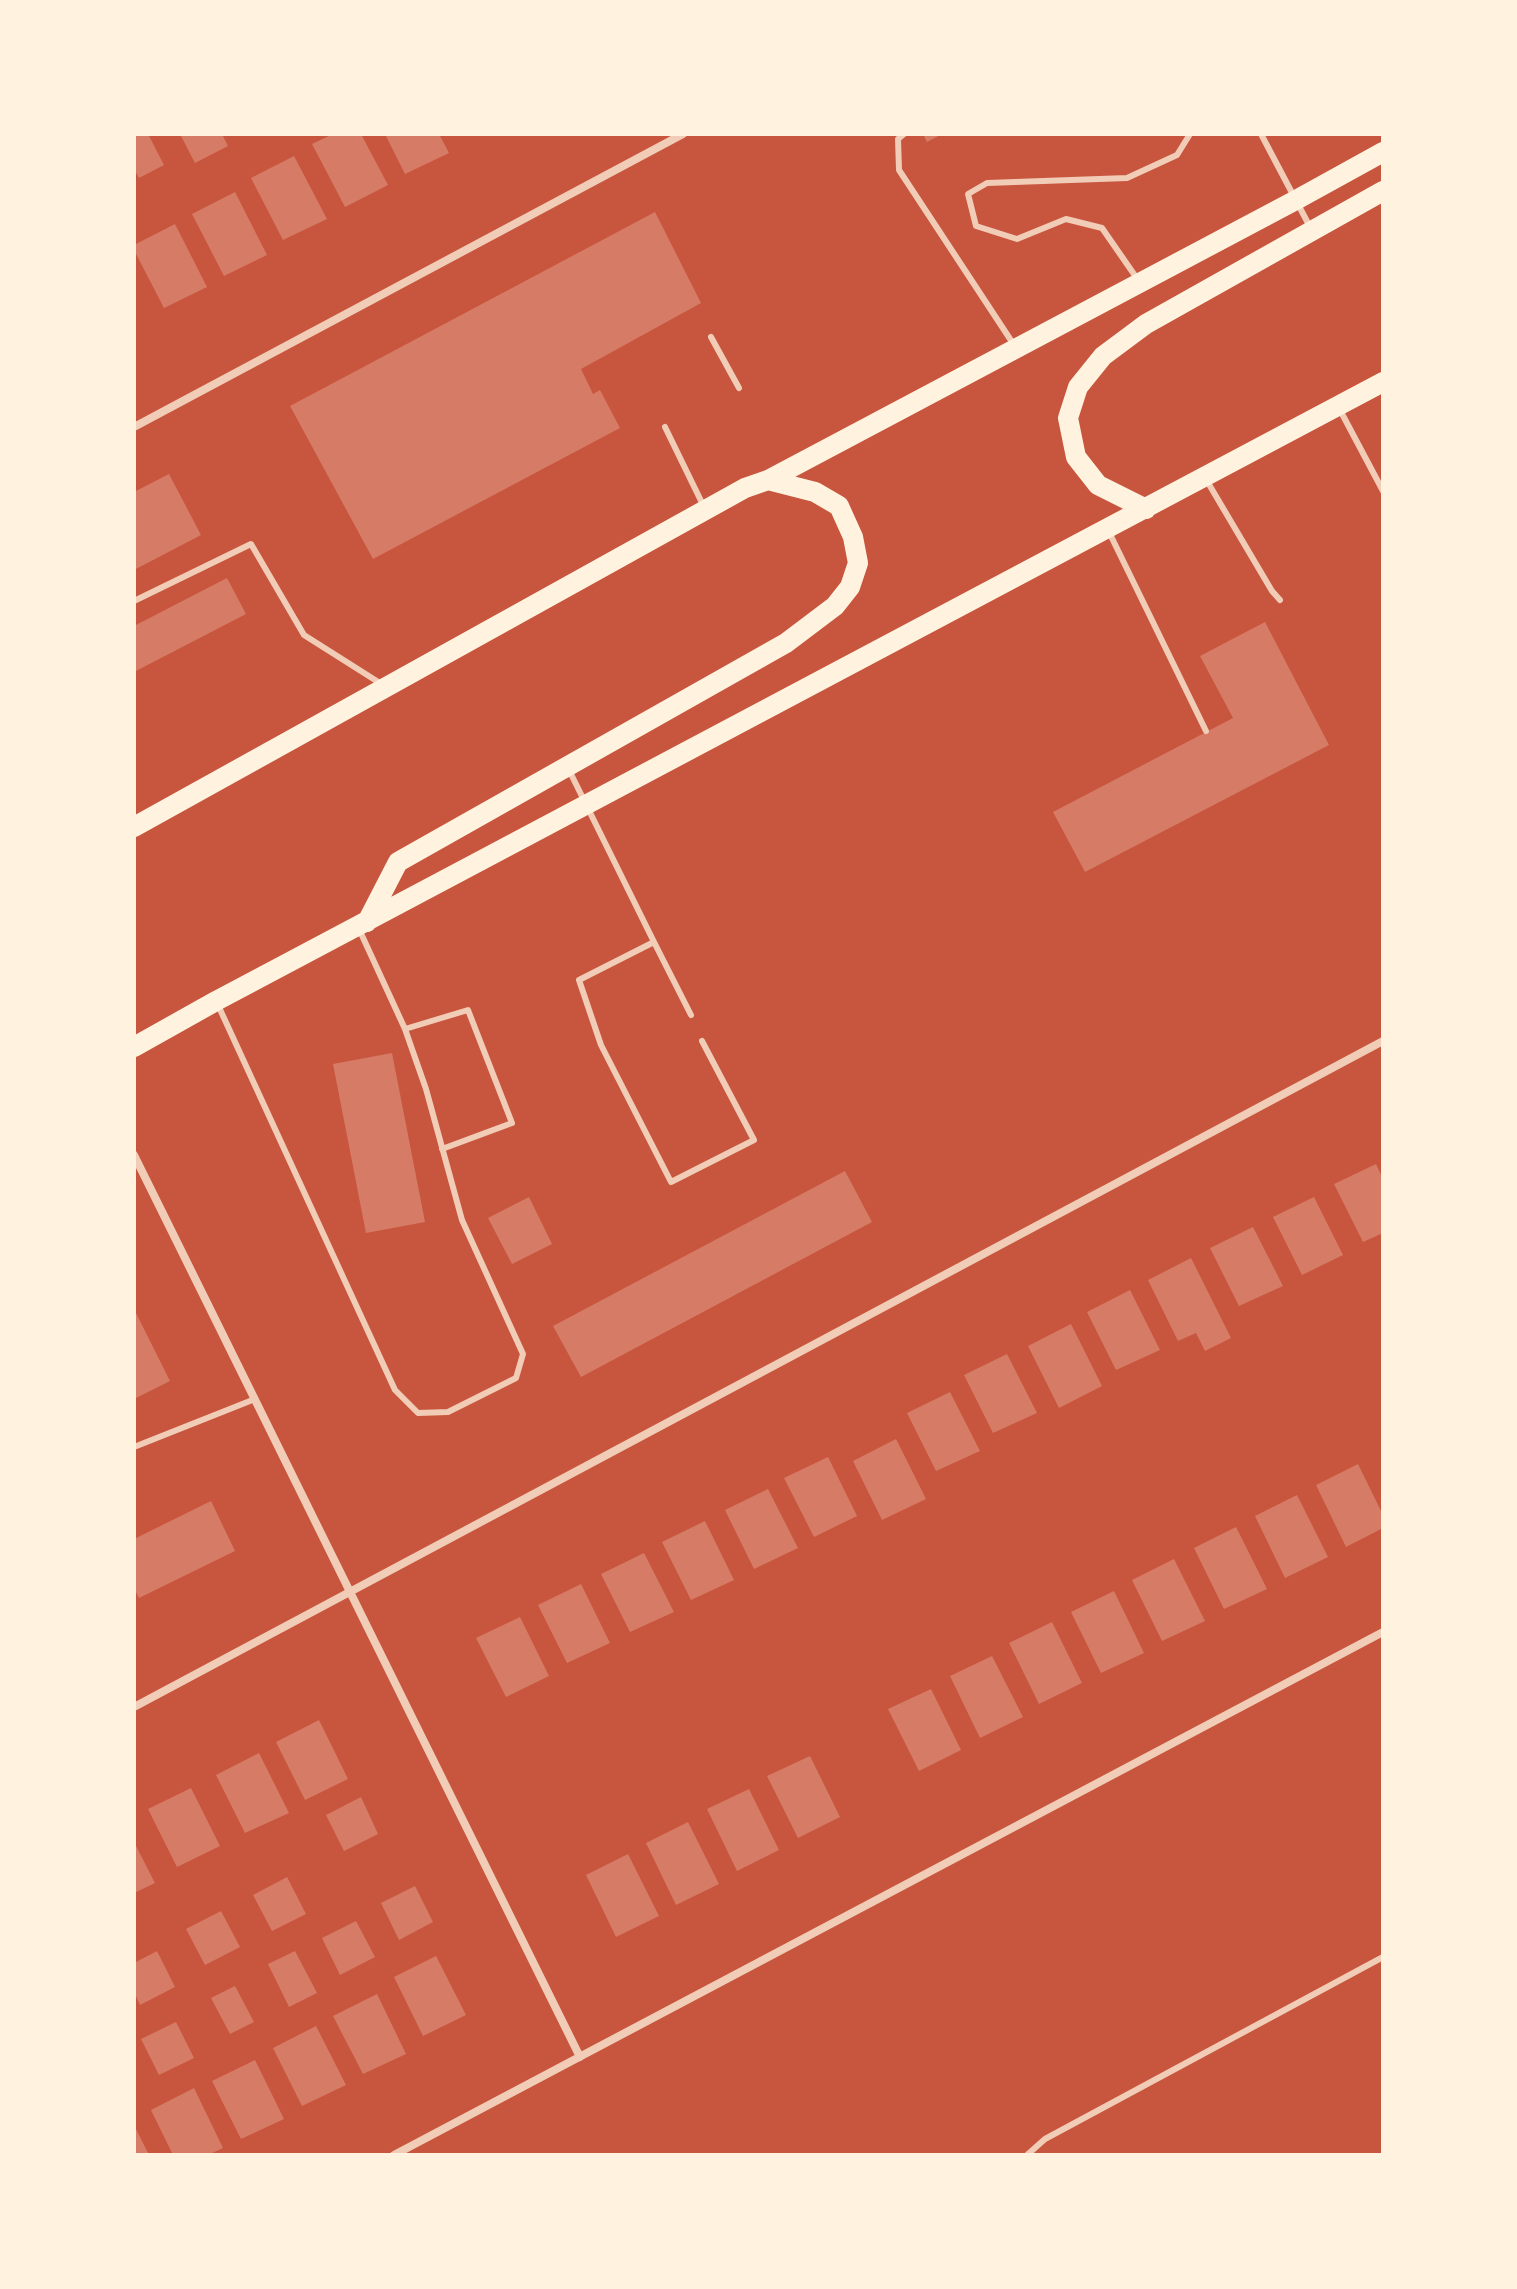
<!DOCTYPE html>
<style>
body{margin:0}
#map{position:relative;width:1517px;height:2289px;overflow:hidden;background:#c8553d;font-family:"Archivo Narrow",sans-serif}
canvas{display:block}
.frame{position:absolute;inset:0;border:136px solid #fff3e0;pointer-events:none}
</style>
<div id="map">
<canvas width="1517" height="2289"></canvas>
<div class="frame"></div>
</div>
<script>
const context = document.querySelector('canvas').getContext('2d');
context.lineJoin = 'round';
function fillPath(path, color) {
  context.fillStyle = color;
  context.fill(path, 'evenodd');
}
function trace(path, color, width, dash) {
  context.strokeStyle = color;
  context.lineWidth = width;
  context.lineCap = dash ? 'butt' : 'round';
  context.setLineDash(dash || []);
  context.stroke(path);
}
const building = new Path2D(`
 M136 134H148L164 165 139 178 134 169V135Z
 M180 134H222L228 146 195 163Z
 M333 134H361L388 185 345 207 312 144Z
 M385 134H439L449 153 405 174Z
 M923 134H942L927 142Z
 M294 156 327 219 283 240 251 178Z
 M235 192 267 255 224 276 192 214Z
 M655 212 701 303 581 369 593 394 600 390 620 428 373 559 290 406Z
 M175 224 207 287 164 308 134 250V245Z
 M169 474 201 535 134 570V492Z
 M227 578 246 614 134 672V626Z
 M1265 622 1329 745 1085 872 1053 812 1233 718 1200 656Z
 M392 1053 425 1222 366 1233 333 1064Z
 M1376 1164 1383 1179V1233L1363 1242 1334 1184Z
 M845 1171 872 1222 581 1377 553 1326Z
 M529 1197 552 1244 512 1264 488 1218Z
 M1314 1197 1343 1255 1302 1275 1273 1217Z
 M1253 1227 1283 1286 1239 1306 1210 1248Z
 M1191 1258 1231 1338 1205 1351 1196 1333 1178 1341 1148 1280Z
 M1130 1290 1160 1350 1116 1370 1087 1312Z
 M134 1309 170 1381 134 1399Z
 M1071 1324 1102 1386 1059 1408 1028 1346Z
 M1007 1354 1037 1413 993 1433 964 1375Z
 M950 1392 980 1451 936 1471 907 1413Z
 M896 1439 926 1499 882 1520 853 1461Z
 M828 1457 857 1516 814 1537 784 1478Z
 M1358 1464 1383 1515V1528L1346 1547 1316 1485Z
 M768 1489 798 1548 754 1569 725 1510Z
 M1297 1495 1328 1557 1285 1578 1255 1516Z
 M211 1501 235 1551 139 1598 134 1588V1539Z
 M705 1521 734 1580 691 1600 662 1542Z
 M1236 1527 1267 1589 1224 1609 1194 1548Z
 M644 1553 674 1612 630 1632 601 1574Z
 M1174 1559 1205 1621 1162 1641 1132 1580Z
 M581 1584 610 1643 567 1663 538 1605Z
 M1114 1591 1144 1653 1101 1673 1071 1612Z
 M520 1617 549 1676 506 1697 476 1638Z
 M1052 1622 1082 1683 1039 1704 1009 1643Z
 M992 1656 1023 1717 980 1738 950 1676Z
 M931 1689 961 1750 919 1771 888 1709Z
 M319 1720 348 1779 305 1800 276 1742Z
 M259 1753 289 1813 245 1833 216 1775Z
 M810 1756 840 1817 798 1838 767 1776Z
 M191 1788 220 1846 177 1867 148 1809Z
 M749 1789 779 1850 737 1871 707 1809Z
 M361 1797 378 1834 344 1851 326 1815Z
 M688 1822 719 1884 676 1905 646 1843Z
 M134 1842 155 1883 134 1893Z
 M628 1854 659 1916 616 1937 586 1875Z
 M287 1877 306 1914 272 1931 253 1895Z
 M415 1886 433 1922 399 1940 381 1903Z
 M221 1911 240 1947 205 1965 186 1929Z
 M356 1921 375 1957 340 1975 322 1938Z
 M157 1951 175 1987 140 2005 134 1992V1963Z
 M295 1951 317 1993 289 2007 268 1964Z
 M436 1956 466 2015 423 2036 394 1977Z
 M235 1986 254 2022 230 2034 211 1998Z
 M377 1994 406 2054 363 2074 333 2016Z
 M176 2022 194 2058 159 2075 141 2039Z
 M316 2026 346 2085 302 2106 273 2048Z
 M255 2060 284 2119 241 2139 212 2081Z
 M194 2088 223 2148 208 2155H173L151 2110Z
 M134 2125 149 2155H134Z`);
const service = new Path2D(`
 M904 134 898 139 899 170 1014 345
 M1261 134 1310 227
 M1138 280 1102 228 1066 219 1017 239 976 226 968 194 987 183 1127 178 1177 155 1190 134
 M711 337 739 388
 M1340 410 1383 491
 M665 427 704 507
 M1207 481 1272 591 1280 600
 M1109 532 1206 731
 M134 601 251 544 304 635 383 685
 M569 770 654 942 579 980 601 1045 671 1182 754 1140 702 1041
 M654 942 691 1015
 M218 1005 395 1390 418 1413 448 1412 516 1378 523 1354 462 1220 426 1089 405 1029 359 929
 M405 1029 468 1010 512 1123 442 1149
 M134 1447 255 1399
 M1027 2155 1045 2139 1383 1957`);
const minor = new Path2D(`
 M134 427 683 134
 M134 1155 580 2057
 M134 1707 1383 1041
 M394 2155 1383 1632`);
const primary = new Path2D(`
 M1146 509 1098 485 1076 457 1068 418 1078 387 1103 356 1146 324 1383 191
 M134 827 745 488 768 480 1296 200 1383 152
 M367 922 398 862 786 643 835 606 850 587 858 563 853 537 839 506 815 492 768 480
 M134 1047 216 1001 1383 382`);
fillPath(building, '#d67c66');
trace(service, '#f1ccb7', 6);
trace(minor, '#f1ccb7', 8);
trace(primary, '#fff3e0', 20);
</script>
